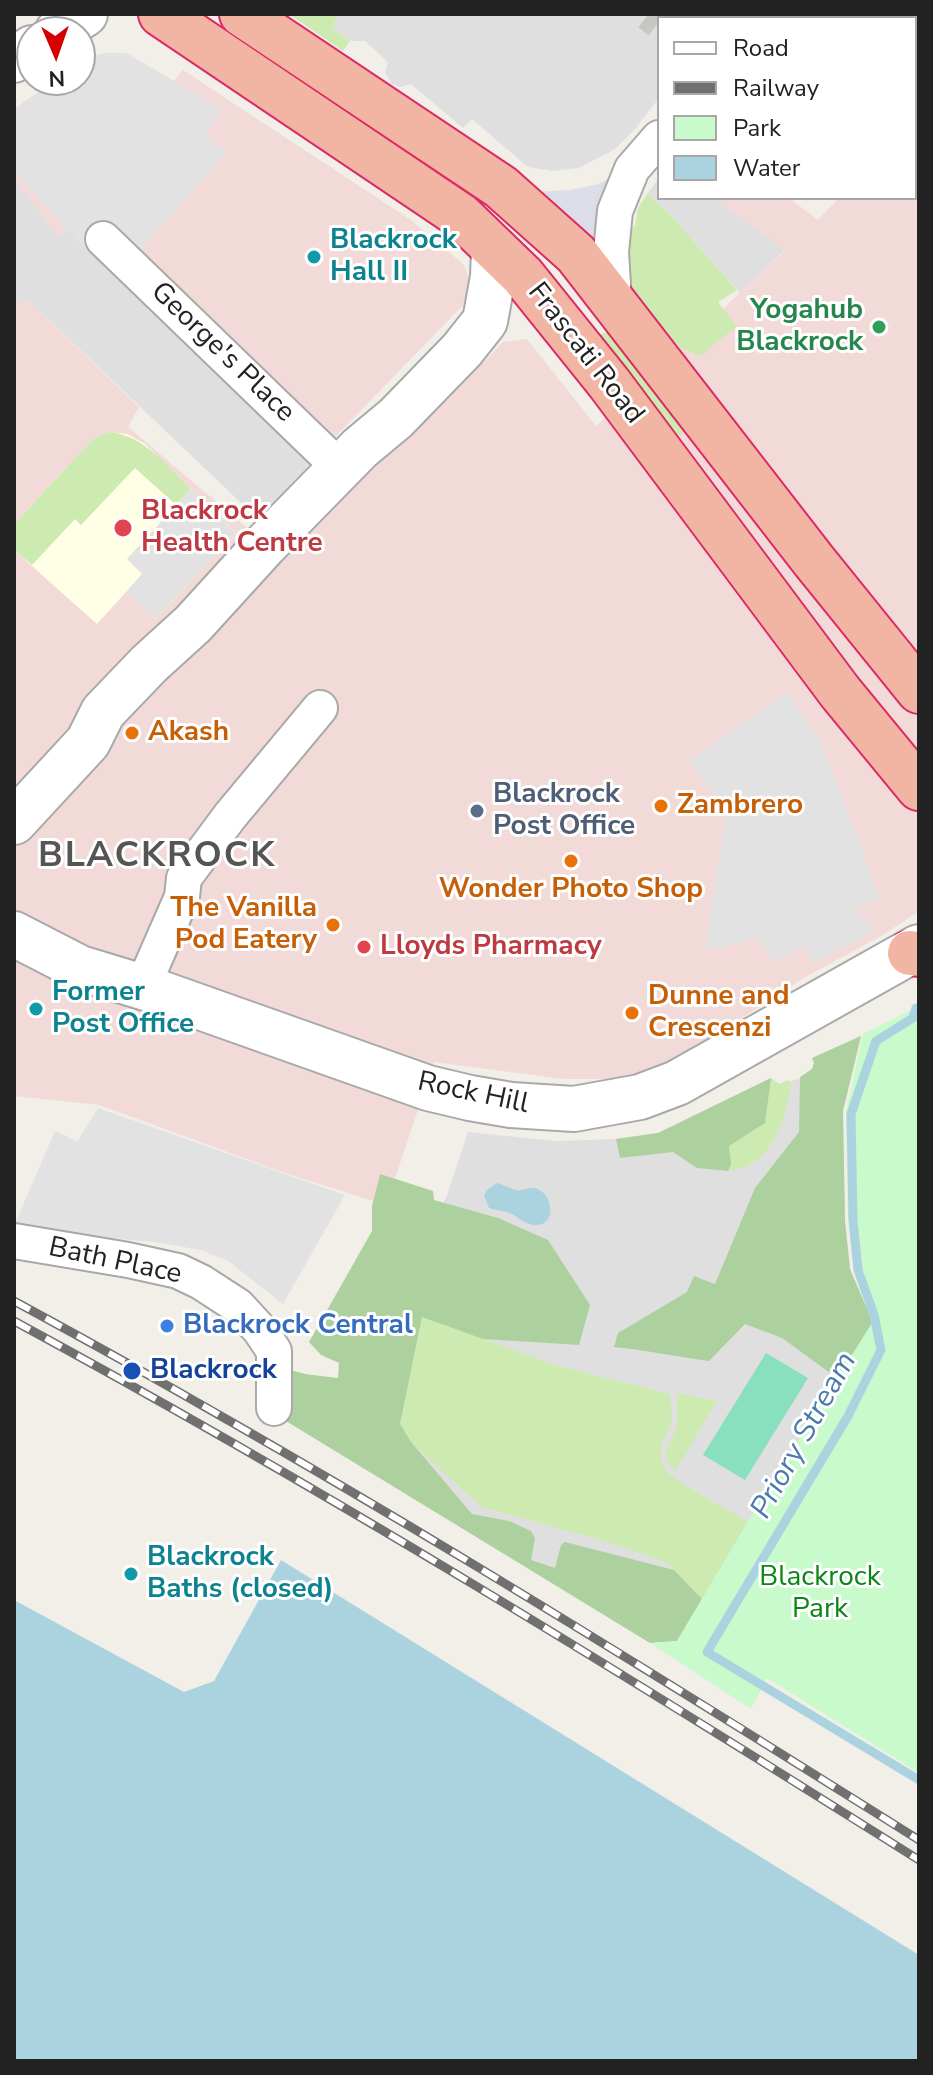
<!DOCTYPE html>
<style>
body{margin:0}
#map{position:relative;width:933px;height:2075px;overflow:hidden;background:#f2efe9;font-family:"Nunito Sans",sans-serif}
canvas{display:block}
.frame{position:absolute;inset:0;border:16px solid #222;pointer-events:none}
.legend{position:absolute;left:657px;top:16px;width:260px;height:184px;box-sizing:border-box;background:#fff;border:2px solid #a7a7a7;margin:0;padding:10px 14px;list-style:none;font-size:24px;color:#222}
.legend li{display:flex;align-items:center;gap:16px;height:40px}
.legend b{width:40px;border:2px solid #a7a7a7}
.north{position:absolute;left:16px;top:16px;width:80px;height:80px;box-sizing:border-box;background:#fff;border:2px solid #a7a7a7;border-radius:50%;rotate:178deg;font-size:22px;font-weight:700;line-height:32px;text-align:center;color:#222}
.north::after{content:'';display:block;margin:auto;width:28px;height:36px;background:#d40000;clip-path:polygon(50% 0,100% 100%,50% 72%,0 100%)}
</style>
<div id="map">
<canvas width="933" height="2075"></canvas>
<div class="frame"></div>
<ul class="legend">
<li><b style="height:10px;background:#fff"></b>Road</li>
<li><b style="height:10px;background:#707070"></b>Railway</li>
<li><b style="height:22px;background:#c8facc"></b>Park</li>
<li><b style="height:22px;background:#aad3df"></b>Water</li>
</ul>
<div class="north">N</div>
</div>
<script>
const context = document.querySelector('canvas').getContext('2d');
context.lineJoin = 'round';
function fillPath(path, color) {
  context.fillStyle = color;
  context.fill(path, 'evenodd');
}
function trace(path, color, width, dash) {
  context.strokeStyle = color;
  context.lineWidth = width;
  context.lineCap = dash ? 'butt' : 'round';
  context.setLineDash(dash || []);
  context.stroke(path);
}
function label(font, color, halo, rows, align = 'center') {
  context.font = font + ' "Nunito Sans",sans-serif';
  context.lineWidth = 6;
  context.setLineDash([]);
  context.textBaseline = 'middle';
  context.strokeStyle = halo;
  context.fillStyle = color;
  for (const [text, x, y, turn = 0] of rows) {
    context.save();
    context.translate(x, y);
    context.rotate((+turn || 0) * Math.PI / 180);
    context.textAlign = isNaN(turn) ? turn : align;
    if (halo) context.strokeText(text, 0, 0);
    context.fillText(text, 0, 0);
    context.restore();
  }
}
const residential = new Path2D(`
 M339 14H720L718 18H659V98L635 129 615 149 579 168 552 171 528 167 472 119 463 128 411 84 400 87 392 84 385 72 388 62 365 41H350L332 28Z
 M781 14H919V87L915 93V18H778Z
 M14 178 58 237 90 210 112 236 336 436 259 520 26 298 14 309Z
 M659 178V198H715L785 250 740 293 669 213 647 194Z
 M861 1036 843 1111 845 1221 850 1269 873 1323 759 1503 677 1641 650 1643 331 1447 447 1195 468 1132 556 1141 616 1139 658 1133 771 1078 779 1084 799 1079 812 1069 814 1063 812 1058Z`);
const commercial = new Path2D(`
 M106 53H126L174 81 183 70 411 220 463 264 469 277 471 290 469 299 336 436 112 236 90 210 58 237 14 178V109L55 80H80V63L92 56Z
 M919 87V911L883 935 809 975 683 1056 645 1072 608 1079H563L434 1062 386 1205 285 1173 99 1105 14 1096V309L26 298 139 407 128 427 259 538 337 464 429 418 503 342 527 339 596 426 785 251 715 198H789L818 220 839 198H915V93Z`);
const education = new Path2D(`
 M110 432 127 434 145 444 236 533 155 619 126 592 97 624 14 550V524L94 438Z`);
const grass = new Path2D(`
 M289 14H339L332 28 350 41 343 51Z
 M647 194 669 213 737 290 718 302 737 326 700 356 680 348 630 287 621 237 635 226 638 208Z
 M611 330 686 431 672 441 597 336Z
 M110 432C145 436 167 466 191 489L176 505 135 468 81 525 75 519 32 565 14 550V524L94 438Z
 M771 1078 779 1084 788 1080 791 1082C787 1119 771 1168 728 1171L731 1164 729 1146 765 1123Z
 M422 1317 555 1365 670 1394 672 1422 661 1445V1460L667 1472 681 1483 748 1522 702 1599 668 1563 605 1541 482 1507 410 1442 400 1424Z
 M677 1393 717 1401 676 1470 670 1466 665 1454 677 1427Z`);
const forest = new Path2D(`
 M861 1036 843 1111 845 1221 850 1269 873 1323 837 1378 782 1338 745 1324 709 1361C676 1357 647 1350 614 1347L618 1333 687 1292 694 1276 715 1284 755 1188 799 1132 800 1077 812 1069 814 1063 812 1058Z
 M771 1078 765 1123 729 1146 731 1164 728 1171 697 1168 673 1152 620 1158 616 1139 658 1133Z
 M380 1174 433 1191 434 1200 498 1218 548 1240 590 1305 579 1345 483 1339 422 1317 400 1424 411 1442 472 1514 509 1521 531 1531 535 1538 531 1560 555 1568 561 1545 565 1542 674 1570 702 1599 677 1641 650 1643 281 1418 284 1368 305 1374 338 1378 339 1363 321 1355 309 1342 372 1231V1206Z`);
const park = new Path2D(`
 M919 1006V1773L767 1678 751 1709 650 1643 677 1641 759 1503 872 1323 854 1266 848 1219 846 1112 863 1034Z`);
const pitch = new Path2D(`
 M766 1353 808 1378 745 1480 703 1455Z`);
const parking = new Path2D(`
 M106 53H126L222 109 206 135 226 153 136 255 109 230 86 250 14 171V110L55 80H80V63L92 56Z
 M191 489 236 533 155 619 126 592 142 574 127 559Z
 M787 692 821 742 880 898 854 908 858 917 866 919 873 932 814 963 804 946 774 963 758 937 722 948 706 947 726 812 689 761Z
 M98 1108 345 1195 283 1304 228 1261 201 1250 154 1242 27 1230 14 1226 55 1131 77 1142Z`);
const plaza = new Path2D(`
 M612 176 600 255 533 192 570 190 599 184Z`);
const water = new Path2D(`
 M497 1183C504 1185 509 1188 515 1190 523 1192 528 1187 535 1188 552 1192 558 1224 537 1225 528 1226 520 1219 514 1215 506 1210 497 1211 489 1208L484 1195 487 1190Z
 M281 1560 919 1955V2061H14V1600L184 1692 214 1681Z`);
const stream = new Path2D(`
 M916 1008 913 1018 876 1041 851 1114 853 1220 858 1270 874 1315 881 1350 848 1416 707 1652 919 1780`);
const minorTunnel = new Path2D(`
 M649 14 659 22`);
const minor = new Path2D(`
 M751 18 754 14
 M103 239 340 468
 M614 302 611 252 615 211 632 169 659 138
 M142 988 182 897 184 878 230 816 320 708
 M14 1241 128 1260 178 1271 201 1282 238 1306 260 1330 274 1351V1408`);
const tertiary = new Path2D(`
 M57 32 85 14
 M14 60 32 48
 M14 822 88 742 103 712 149 664 193 624 265 545 360 448 396 418 462 350 485 321 493 277 494 250
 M14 934 80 968 149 989 428 1088 470 1098 511 1105 574 1109 640 1097 677 1083 919 947`);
const trunk = new Path2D(`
 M161 14 461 216 523 276 609 383 840 692 919 788
 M242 14 501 187 576 254 814 561 919 691
 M910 953 919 954`);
const rail = new Path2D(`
 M14 1301C324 1468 621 1653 919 1840
 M14 1321C323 1488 622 1673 919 1860`);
const markers = [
 [314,257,8,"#0f9aa8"],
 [879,327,8,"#2e9e5b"],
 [123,528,10,"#e0444e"],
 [132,733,8,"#e8710a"],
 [661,806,8,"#e8710a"],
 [477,811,8,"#5c6f8a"],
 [571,861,8,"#e8710a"],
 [333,925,8,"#e8710a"],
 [364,947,8,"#e0444e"],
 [36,1009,8,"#0f9aa8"],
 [632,1013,8,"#e8710a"],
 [167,1326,8,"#3f7fe0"],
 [132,1371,10,"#1a4fb4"],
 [131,1574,8,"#0f9aa8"]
];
const cultureNames = [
 ["Blackrock",330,241],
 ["Hall II",330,273],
 ["Former",52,993],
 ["Post Office",52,1025],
 ["Blackrock",147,1558],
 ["Baths (closed)",147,1590]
];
const leisureNames = [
 ["Yogahub",863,311],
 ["Blackrock",863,343]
];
const streetNames = [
 ["George's Place",222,353,44],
 ["Frascati Road",585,354,52],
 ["Rock Hill",473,1094,12],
 ["Bath Place",115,1262,12]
];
const healthNames = [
 ["Blackrock",141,512],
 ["Health Centre",141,544],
 ["Lloyds Pharmacy",380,947]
];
const foodNames = [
 ["Akash",148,733],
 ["Zambrero",677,806],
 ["Wonder Photo Shop",571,890,"center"],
 ["The Vanilla",317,909,"right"],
 ["Pod Eatery",317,941,"right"],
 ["Dunne and",648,997],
 ["Crescenzi",648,1029]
];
const serviceNames = [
 ["Blackrock",493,795],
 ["Post Office",493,827]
];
const shopNames = [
 ["Blackrock Central",183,1326]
];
const transitNames = [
 ["Blackrock",150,1371]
];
const parkNames = [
 ["Blackrock",820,1578],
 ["Park",820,1610]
];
const waterNames = [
 ["Priory Stream",805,1436,-61]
];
const districtNames = [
 ["BLACKROCK",157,857]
];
fillPath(residential, '#e0dfdf');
fillPath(commercial, '#f2dad9');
fillPath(education, '#ffffe5');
fillPath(grass, '#cdebb0');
fillPath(forest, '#add19e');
fillPath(park, '#c8facc');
fillPath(pitch, '#88e0be');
fillPath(parking, '#e2e2e2');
fillPath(plaza, '#dddde8');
fillPath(water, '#aad3df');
trace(stream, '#aad3df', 9);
trace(minorTunnel, '#c8c6c1', 34, [34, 17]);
trace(minor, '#a9a9a9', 38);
trace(tertiary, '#a9a9a9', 48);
trace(trunk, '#dc2a67', 48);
trace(minor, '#fff', 34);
trace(tertiary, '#fff', 44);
trace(trunk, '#f2b4a3', 44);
trace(rail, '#707070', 9);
trace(rail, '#fff', 6, [18]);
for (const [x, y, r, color] of markers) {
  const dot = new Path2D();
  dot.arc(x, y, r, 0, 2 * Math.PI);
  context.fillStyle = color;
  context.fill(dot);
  trace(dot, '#fff', 3);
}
label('bold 28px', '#0d838f', '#fff', cultureNames, 'left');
label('bold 28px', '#27864d', '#fff', leisureNames, 'right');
label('28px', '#222', '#fff', streetNames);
label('bold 28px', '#be3a42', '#fff', healthNames, 'left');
label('bold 28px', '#c56008', '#fff', foodNames, 'left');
label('bold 28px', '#4e5e75', '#fff', serviceNames, 'left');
label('bold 28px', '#366cbe', '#fff', shopNames, 'left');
label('bold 28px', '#164399', '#fff', transitNames, 'left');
label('28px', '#0c8416', '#fff', parkNames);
label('italic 30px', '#4a7aab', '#fff', waterNames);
context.letterSpacing = '2px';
label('bold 36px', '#555', '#fff', districtNames);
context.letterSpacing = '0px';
</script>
